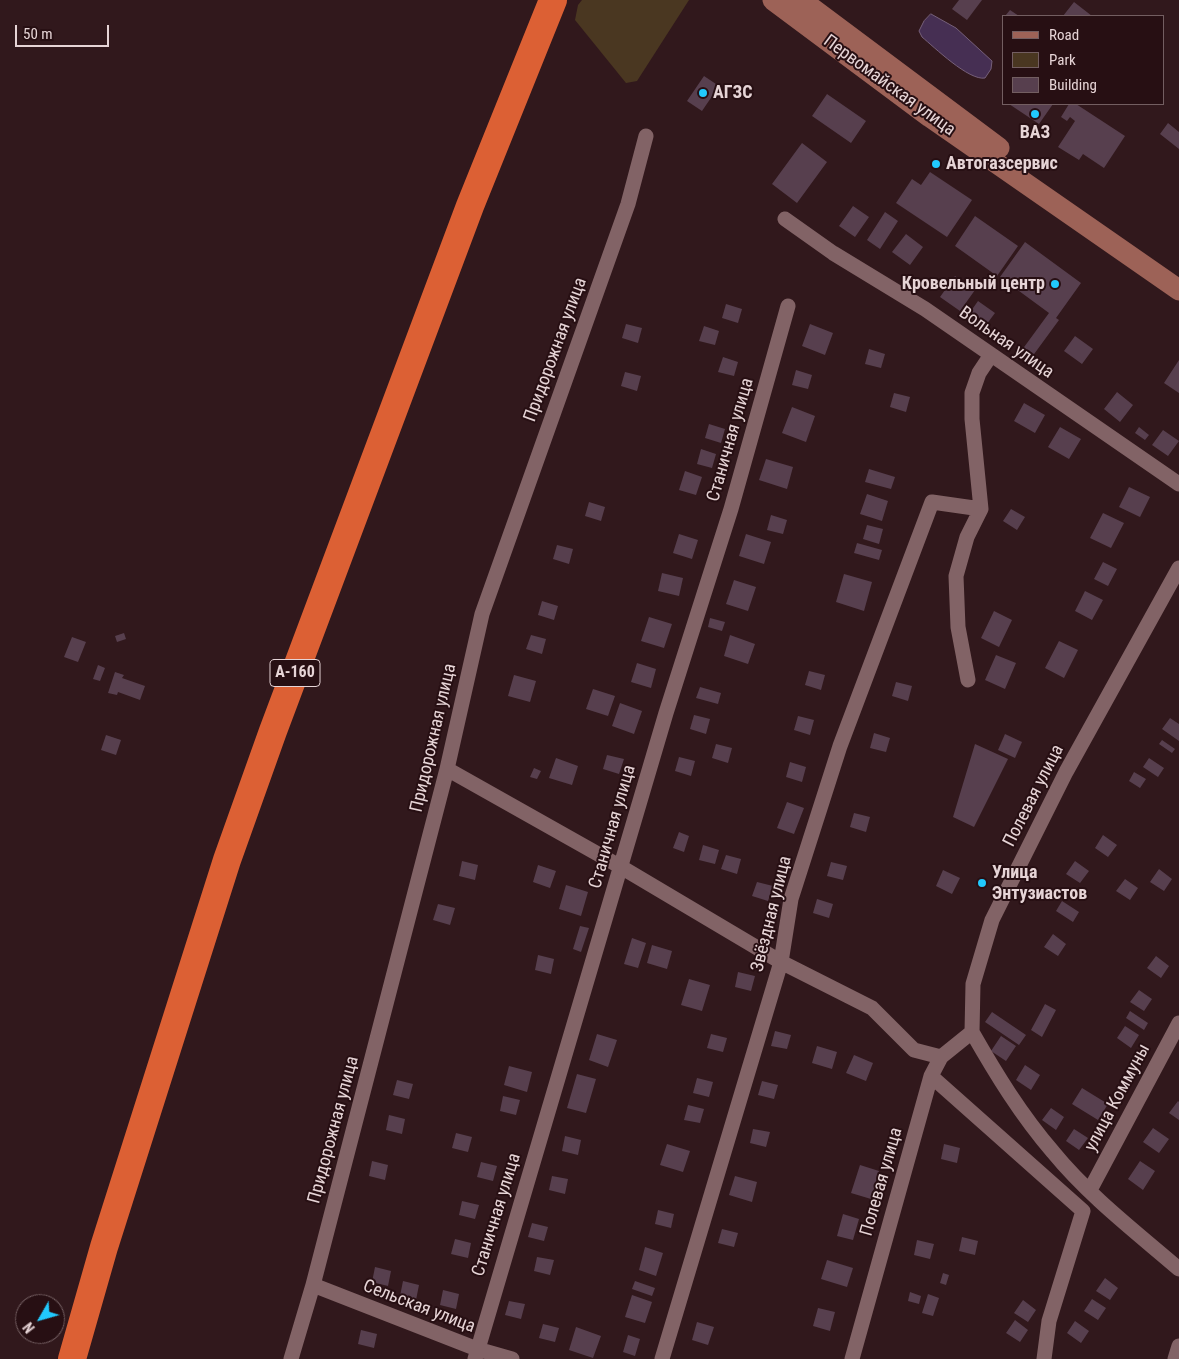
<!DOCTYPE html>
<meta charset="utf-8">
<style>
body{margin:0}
#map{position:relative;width:1179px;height:1359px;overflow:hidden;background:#31181c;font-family:"Roboto Condensed",sans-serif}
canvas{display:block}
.legend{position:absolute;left:1002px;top:15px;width:162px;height:90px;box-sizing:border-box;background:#270f13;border:1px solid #735e61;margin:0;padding:6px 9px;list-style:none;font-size:15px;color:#e6d4d6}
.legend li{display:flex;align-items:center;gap:10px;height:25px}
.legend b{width:25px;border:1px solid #735e61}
.north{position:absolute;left:15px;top:1294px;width:50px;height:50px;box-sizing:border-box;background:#270f13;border:1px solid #735e61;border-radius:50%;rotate:232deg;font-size:14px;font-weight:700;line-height:20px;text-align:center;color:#e6d4d6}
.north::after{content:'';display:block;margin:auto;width:18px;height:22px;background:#21c9fd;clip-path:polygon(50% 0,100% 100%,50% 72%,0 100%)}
.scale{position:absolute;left:15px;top:25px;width:94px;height:22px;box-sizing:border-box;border:2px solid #e6d4d6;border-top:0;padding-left:6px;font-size:15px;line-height:18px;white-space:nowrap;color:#e6d4d6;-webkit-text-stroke:4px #270f13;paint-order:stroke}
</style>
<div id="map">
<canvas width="1179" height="1359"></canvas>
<ul class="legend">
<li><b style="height:6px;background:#9d6257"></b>Road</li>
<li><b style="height:14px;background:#4a3721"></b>Park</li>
<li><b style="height:14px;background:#573f4e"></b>Building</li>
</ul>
<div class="north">N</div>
<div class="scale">50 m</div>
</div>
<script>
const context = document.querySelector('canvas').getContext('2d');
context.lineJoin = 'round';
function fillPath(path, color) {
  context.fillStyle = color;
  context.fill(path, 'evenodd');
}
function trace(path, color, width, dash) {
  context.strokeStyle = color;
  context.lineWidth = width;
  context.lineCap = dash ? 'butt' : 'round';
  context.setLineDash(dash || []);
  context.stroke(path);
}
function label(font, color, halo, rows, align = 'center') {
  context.font = font + ' "Roboto Condensed",sans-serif';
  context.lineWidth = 4;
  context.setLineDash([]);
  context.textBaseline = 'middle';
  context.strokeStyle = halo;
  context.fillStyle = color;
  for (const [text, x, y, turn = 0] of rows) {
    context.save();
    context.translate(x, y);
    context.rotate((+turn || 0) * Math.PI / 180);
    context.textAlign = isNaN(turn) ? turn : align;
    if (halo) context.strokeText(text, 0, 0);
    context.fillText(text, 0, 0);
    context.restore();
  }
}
const green = new Path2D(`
 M582 0H689L637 81 626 83 575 20 578 5Z`);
const water = new Path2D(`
 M931 14 956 28 992 61 991 69 985 78C969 81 934 47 922 37L919 31 924 21Z`);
const building = new Path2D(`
 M959 0H982L967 20 952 9Z
 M1074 2 1092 16H1063Z
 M1010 10 1019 16H1005Z
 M704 76 719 86 702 111 687 101Z
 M827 94 866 121 851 143 812 116Z
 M1009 104H1053L1039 124Z
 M1069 104H1076L1125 136 1104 168 1083 154 1079 160 1058 147 1075 121 1070 117 1067 121 1061 117Z
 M1168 123 1179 132V149L1160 134Z
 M802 143 827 162 797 203 772 184Z
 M930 172 972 200 947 237 896 203 912 179 921 185Z
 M853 206 869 217 855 237 839 226Z
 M885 212 898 221 880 249 867 240Z
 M975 216 1018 246 997 276 955 246Z
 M906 234 923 247 910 265 892 252Z
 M1025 242 1081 283 1056 318 1059 320 1029 361 1019 354 1049 313 1000 277Z
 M955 276 975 290 960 311 940 297Z
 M978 301 995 313 983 329 966 318Z
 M726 304 742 309 738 323 722 318Z
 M626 324 642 328 638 343 622 338Z
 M810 324 833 333 825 355 802 346Z
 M704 326 719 331 715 345 699 341Z
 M1075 336 1093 349 1082 364 1064 351Z
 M869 349 885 354 881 368 865 364Z
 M723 357 738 362 734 376 718 372Z
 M1179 360V393L1164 383Z
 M796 370 812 375 808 389 792 385Z
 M625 372 641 376 637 391 621 386Z
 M1117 392 1133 405 1120 422 1104 409Z
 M894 393 910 397 906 412 890 407Z
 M1024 403 1045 415 1035 433 1014 421Z
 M792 407 815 416 806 442 782 433Z
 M709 424 725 429 721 443 705 438Z
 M1060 427 1081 439 1069 459 1048 447Z
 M1139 427 1149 435 1145 440 1135 433Z
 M1163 430 1179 441 1168 456 1152 445Z
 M701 449 716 454 712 468 697 464Z
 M766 459 793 467 787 489 759 480Z
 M869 469 895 477 891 489 865 482Z
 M685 471 702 477 696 495 679 490Z
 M1129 487 1150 497 1140 517 1119 507Z
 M867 494 888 501 882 521 860 514Z
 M589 502 605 507 601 521 585 516Z
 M1011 509 1025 517 1017 530 1003 521Z
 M1103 513 1124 523 1111 548 1090 538Z
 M771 515 787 520 783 534 767 530Z
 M867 525 883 529 879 544 863 539Z
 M679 534 698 540 692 559 673 553Z
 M746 534 771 542 764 564 739 556Z
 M857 543 882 550 879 560 854 553Z
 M557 545 573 549 569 564 553 559Z
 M1103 562 1117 569 1108 586 1094 579Z
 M662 573 683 578 679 596 658 591Z
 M844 574 872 582 864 611 836 602Z
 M734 580 756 587 748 611 726 604Z
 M1085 591 1103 600 1092 620 1075 611Z
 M542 601 558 606 554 620 538 615Z
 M994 611 1012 620 999 647 981 638Z
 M649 617 672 624 664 648 641 641Z
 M710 618 725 622 722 631 708 627Z
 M124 633 126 639 117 642 115 636Z
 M531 635 546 639 542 654 526 649Z
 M730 635 755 644 748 664 724 656Z
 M72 637 86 642 78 662 64 657Z
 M1059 641 1078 650 1064 678 1045 668Z
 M996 655 1016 663 1005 689 985 680Z
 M637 663 656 669 651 688 631 682Z
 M98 665 105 668 100 681 93 679Z
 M809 671 825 675 821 690 805 685Z
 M115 672 124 675 122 678 145 686 140 700 118 692 117 695 108 693Z
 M514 675 536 681 530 702 508 696Z
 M896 682 912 686 908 701 892 696Z
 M700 687 721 693 718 704 696 698Z
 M593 689 615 696 608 716 586 709Z
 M620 703 642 711 634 734 612 726Z
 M694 715 710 719 706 734 690 729Z
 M798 716 814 720 810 735 794 730Z
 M1170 718 1179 724V741L1162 729Z
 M874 733 890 738 886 752 870 748Z
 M1005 734 1022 742 1015 758 998 750Z
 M106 735 121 740 116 755 101 750Z
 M1162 740 1175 749 1172 753 1159 744Z
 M716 744 732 748 728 763 712 758Z
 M975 744 1008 759 974 827 953 817Z
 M607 755 624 759 619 774 603 769Z
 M679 757 695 761 691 776 675 771Z
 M556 758 578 766 572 785 549 778Z
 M1149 758 1164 768 1158 777 1143 767Z
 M790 762 806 767 802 782 786 777Z
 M534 768 541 771 537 779 530 777Z
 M1134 772 1146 779 1140 788 1129 781Z
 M787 802 804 808 794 834 777 828Z
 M854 813 870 817 866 832 850 827Z
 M679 832 689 836 684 852 673 848Z
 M1103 835 1117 845 1108 857 1095 848Z
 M703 845 719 850 715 864 699 860Z
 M726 855 741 859 737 874 721 869Z
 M462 861 478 865 475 880 459 876Z
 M1075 861 1089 871 1080 883 1066 874Z
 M831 862 847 866 843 880 827 876Z
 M538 865 556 871 550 888 533 882Z
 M1159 869 1172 879 1164 891 1150 882Z
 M943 870 960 878 952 894 936 886Z
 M1125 879 1138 888 1130 900 1116 891Z
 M757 882 773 886 768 901 752 896Z
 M566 885 588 892 581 916 559 909Z
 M817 899 833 904 829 918 813 913Z
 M1062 901 1079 912 1073 922 1056 911Z
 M438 904 455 908 450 925 433 920Z
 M580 926 589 928 581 952 573 949Z
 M1053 934 1066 944 1058 956 1044 947Z
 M632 938 646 943 638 968 624 964Z
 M652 945 672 951 667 969 647 963Z
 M538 955 554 959 551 974 535 970Z
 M1156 956 1169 966 1161 978 1147 968Z
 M738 972 755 976 751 991 735 987Z
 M689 979 710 985 702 1011 681 1005Z
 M1139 990 1152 999 1144 1011 1130 1002Z
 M1045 1004 1056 1010 1042 1037 1031 1030Z
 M1130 1011 1148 1023 1144 1030 1126 1018Z
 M992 1012 1026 1035 1019 1045 985 1022Z
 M1125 1026 1139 1035 1131 1048 1117 1038Z
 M775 1031 791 1035 787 1049 771 1046Z
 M597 1034 617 1040 608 1067 589 1060Z
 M711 1034 727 1038 723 1052 707 1048Z
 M1001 1036 1016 1046 1006 1061 991 1051Z
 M817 1046 837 1052 832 1069 812 1063Z
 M854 1055 873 1063 866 1081 846 1073Z
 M1025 1065 1040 1075 1031 1090 1016 1080Z
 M509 1066 532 1072 527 1092 504 1085Z
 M577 1074 596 1079 586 1113 567 1108Z
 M697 1078 713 1082 709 1097 693 1093Z
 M397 1080 413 1084 409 1099 393 1095Z
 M762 1081 778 1085 774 1099 758 1095Z
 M1082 1088 1108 1104 1098 1120 1072 1104Z
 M503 1096 520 1100 516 1115 500 1111Z
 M1178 1101 1179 1102V1120L1169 1113Z
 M688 1105 704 1109 700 1123 684 1120Z
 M1051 1108 1064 1117 1056 1130 1042 1120Z
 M389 1115 405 1119 402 1134 386 1130Z
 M1153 1128 1169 1139 1159 1153 1143 1142Z
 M753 1129 770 1132 766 1147 750 1143Z
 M1074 1129 1088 1138 1079 1150 1066 1141Z
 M456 1133 472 1137 468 1152 452 1148Z
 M565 1136 581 1140 578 1155 562 1151Z
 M667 1144 690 1151 683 1172 660 1165Z
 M944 1144 960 1148 957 1163 941 1159Z
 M372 1161 388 1165 385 1180 369 1176Z
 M1140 1161 1155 1171 1143 1190 1128 1179Z
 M481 1162 497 1166 493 1181 477 1177Z
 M860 1165 879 1171 871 1199 851 1193Z
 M552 1176 568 1179 565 1194 549 1190Z
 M735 1176 757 1182 752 1202 729 1195Z
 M462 1201 479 1205 475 1219 459 1215Z
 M658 1210 674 1214 671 1228 655 1224Z
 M843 1214 859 1219 853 1240 837 1236Z
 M532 1223 548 1227 544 1241 528 1237Z
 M722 1229 738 1233 734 1247 718 1243Z
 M962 1237 978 1241 975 1255 959 1251Z
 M455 1239 471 1243 468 1258 451 1254Z
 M917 1240 934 1244 930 1259 914 1255Z
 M645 1247 663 1253 656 1276 639 1270Z
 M537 1257 554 1260 550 1275 534 1271Z
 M827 1260 853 1268 847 1287 821 1279Z
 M375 1267 391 1271 388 1286 372 1282Z
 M943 1273 949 1275 946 1285 940 1283Z
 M1105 1278 1118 1288 1110 1300 1096 1291Z
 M403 1281 419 1285 416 1300 400 1296Z
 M635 1281 655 1288 652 1296 632 1289Z
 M443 1290 459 1294 456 1309 440 1305Z
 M910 1292 921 1296 919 1304 908 1301Z
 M928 1294 939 1298 933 1316 922 1313Z
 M632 1295 652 1302 645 1323 625 1317Z
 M1092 1299 1106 1308 1098 1320 1084 1311Z
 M1023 1300 1036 1310 1028 1322 1014 1313Z
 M509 1301 525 1304 521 1319 505 1315Z
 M818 1308 835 1312 830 1331 813 1326Z
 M1015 1320 1028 1330 1020 1342 1006 1333Z
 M1075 1321 1089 1331 1081 1343 1067 1333Z
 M697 1322 714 1327 708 1345 692 1340Z
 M543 1324 559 1328 555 1342 539 1338Z
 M576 1327 601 1336 593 1358 569 1350Z
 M361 1330 377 1334 374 1348 358 1344Z
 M628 1335 640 1339 635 1356 623 1352Z`);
const street = new Path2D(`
 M785 219 833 253 925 309 1179 484
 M968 680 958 627 956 576 967 537 981 509 972 419V393L979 373 991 355
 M447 769 621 867 781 962 872 1008 914 1050 941 1057
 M972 1032C996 1074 1021 1115 1053 1152 1089 1196 1136 1232 1179 1269
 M931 1076 1083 1211 1049 1321 1044 1359
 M1090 1190 1179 1023
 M313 1285 477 1349 512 1359
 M291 1359 313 1285 447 769 482 614 628 204 646 136
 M475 1359 666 713 731 509 788 306
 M662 1359 781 962 791 899 840 746 932 502 981 509
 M852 1359 931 1076 941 1057 972 1032 973 984 992 920 1066 772 1179 568
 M1175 1359 1179 1346`);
const secondary = new Path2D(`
 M773 0 930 117 1179 290
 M801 0 999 148`);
const highway = new Path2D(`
 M72 1359 104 1247 227 860 273 731 470 206 553 0`);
const markers = [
 [703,93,5,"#21c9fd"],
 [1035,114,5,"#21c9fd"],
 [936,164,5,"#21c9fd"],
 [1055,284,5,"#21c9fd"],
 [982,883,5,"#21c9fd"]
];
const shields = [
 [295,673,50]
];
const shieldNames = [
 ["А-160",295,673]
];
const streetNames = [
 ["Первомайская улица",889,86,36],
 ["Вольная улица",1006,343,35],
 ["Придорожная улица",556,350,-70],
 ["Станичная улица",731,440,-74],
 ["Придорожная улица",434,738,-77],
 ["Полевая улица",1034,796,-63],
 ["Станичная улица",613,827,-74],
 ["Звёздная улица",772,914,-76],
 ["улица Коммуны",1118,1098,-62],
 ["Придорожная улица",334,1130,-75],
 ["Полевая улица",882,1182,-74],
 ["Станичная улица",497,1215,-73],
 ["Сельская улица",419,1307,21]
];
const poiNames = [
 ["АГЗС",713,93],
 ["ВАЗ",1035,133,"center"],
 ["Автогазсервис",946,164],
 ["Кровельный центр",1045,284,"right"],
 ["Улица",992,873],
 ["Энтузиастов",992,894]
];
fillPath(green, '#4a3721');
fillPath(water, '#462f53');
trace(water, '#76607a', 1);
fillPath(building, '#573f4e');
trace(street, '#826366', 15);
trace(secondary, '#9d6257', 21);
trace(highway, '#dc6034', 28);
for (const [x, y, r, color] of markers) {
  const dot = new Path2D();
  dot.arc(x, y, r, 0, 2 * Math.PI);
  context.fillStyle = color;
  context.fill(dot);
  trace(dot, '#270f13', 2);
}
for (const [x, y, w] of shields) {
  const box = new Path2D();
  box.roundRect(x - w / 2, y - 13.5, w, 27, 4);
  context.fillStyle = '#270f13';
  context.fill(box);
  trace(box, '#e6d4d6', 1);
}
label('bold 16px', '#e6d4d6', null, shieldNames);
label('18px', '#e6d4d6', '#270f13', streetNames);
label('bold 18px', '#e6d4d6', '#270f13', poiNames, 'left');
</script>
